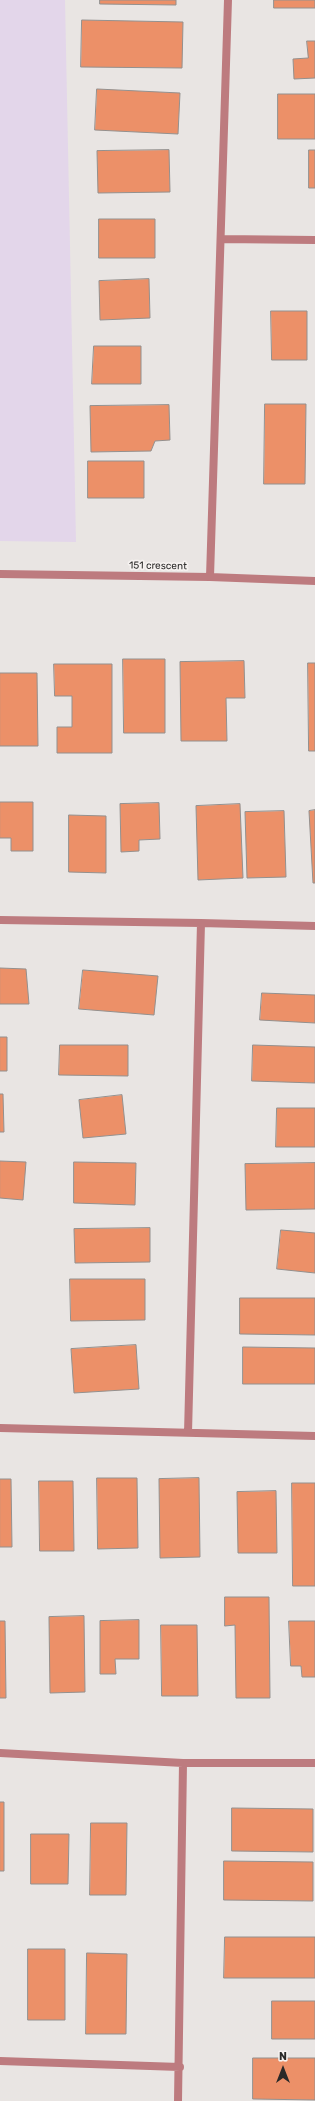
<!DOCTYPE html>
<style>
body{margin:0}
#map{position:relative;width:315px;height:2101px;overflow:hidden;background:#e9e5e3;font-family:Rubik,sans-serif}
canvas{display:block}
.north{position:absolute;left:263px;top:2049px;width:40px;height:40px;-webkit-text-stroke:3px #f6f2f0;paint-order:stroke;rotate:0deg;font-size:11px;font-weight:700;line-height:16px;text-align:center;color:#2a2928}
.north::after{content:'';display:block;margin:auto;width:14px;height:18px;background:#2a2928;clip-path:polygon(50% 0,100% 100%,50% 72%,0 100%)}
</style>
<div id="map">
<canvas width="315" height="2101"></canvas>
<div class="north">N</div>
</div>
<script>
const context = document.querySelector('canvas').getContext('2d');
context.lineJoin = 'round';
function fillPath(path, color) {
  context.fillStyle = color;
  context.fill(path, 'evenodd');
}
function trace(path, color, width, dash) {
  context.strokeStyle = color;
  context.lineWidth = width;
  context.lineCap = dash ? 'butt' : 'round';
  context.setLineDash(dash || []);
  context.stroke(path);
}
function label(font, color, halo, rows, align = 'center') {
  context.font = font + ' Rubik,sans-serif';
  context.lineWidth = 3.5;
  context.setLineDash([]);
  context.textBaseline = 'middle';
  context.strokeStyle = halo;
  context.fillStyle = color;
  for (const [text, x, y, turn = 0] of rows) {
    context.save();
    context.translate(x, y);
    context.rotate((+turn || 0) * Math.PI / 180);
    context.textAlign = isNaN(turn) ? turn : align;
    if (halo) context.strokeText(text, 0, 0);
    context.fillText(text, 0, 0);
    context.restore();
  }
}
const commercial = new Path2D(`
 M0 0H65L76 542 0 541Z`);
const building = new Path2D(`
 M100 0H176V5L100 4Z
 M274 0H315V8H274Z
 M82 20 183 22 182 68 81 67Z
 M307 41H315V78L294 79 293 59 308 58Z
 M97 89 180 93 178 134 95 130Z
 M278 94H315V139H278Z
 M169 150 170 192 98 193 97 151Z
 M309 150H315V188H309Z
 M99 219H155V258H99Z
 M149 279 150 318 100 320 99 281Z
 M271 311H307V360H272Z
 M94 346H141V384H92Z
 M265 404H306L305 484H264Z
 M169 405 170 440 155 441 151 451 91 452 90 406Z
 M88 461H144V498H88Z
 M123 659H165V733H124Z
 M244 661 245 698H226L227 741H181L180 662Z
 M308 663H315V751H309Z
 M54 664H112V753H57V727H72V696H55Z
 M0 673H37L38 746H0Z
 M0 802H33V851H11V838H0Z
 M159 803 160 839 139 840V851L121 852 120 804Z
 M240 804 243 878 198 880 196 806Z
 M315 810V883H313L309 811Z
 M284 811 286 877 247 878 245 812Z
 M69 815 106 816V873L69 872Z
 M0 968 26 969 29 1004H0Z
 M83 970 158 976 154 1015 79 1009Z
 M262 993 315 995V1023L260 1020Z
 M0 1037H7V1071H0Z
 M60 1045H128V1076L59 1075Z
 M253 1045 315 1047V1083L252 1081Z
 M0 1094H3L4 1132H0Z
 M122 1095 126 1134 83 1138 79 1100Z
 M277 1108H315V1147H276Z
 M0 1161 26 1162 23 1200 0 1198Z
 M74 1162 136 1163 135 1205 74 1203Z
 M315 1163V1209L246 1210 245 1164Z
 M150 1228V1262L75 1263 74 1229Z
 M281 1230 315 1233V1273L277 1269Z
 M70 1279H145V1320L71 1321Z
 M240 1298H315V1335L240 1334Z
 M136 1345 139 1389 74 1393 71 1349Z
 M243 1347 315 1348V1384H243Z
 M97 1478H137L138 1548 98 1549Z
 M199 1478 200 1557 160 1558 159 1479Z
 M0 1479H11L12 1547H0Z
 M39 1481H73L74 1551H40Z
 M292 1483H315V1586H293Z
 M276 1491 277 1553H238L237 1492Z
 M225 1597H269L270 1698H236L235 1625 225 1626Z
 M84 1616 85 1692 50 1693 49 1617Z
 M139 1620V1659H115L116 1674H100V1621Z
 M0 1621H5L6 1698H0Z
 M289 1621H315V1677H302L301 1666H291Z
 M161 1625H197L198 1696H162Z
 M0 1802H4V1871H0Z
 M232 1808 313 1809V1852L232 1851Z
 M91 1823H127L126 1895H90Z
 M31 1834H69L68 1884H31Z
 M224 1861 313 1862V1901L224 1900Z
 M225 1937H315V1978H224Z
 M28 1949H65V2020H28Z
 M87 1953 127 1954 126 2034H86Z
 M272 2001H315V2039H272Z
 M253 2058H315V2100L253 2099Z`);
const street = new Path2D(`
 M221 239 315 240
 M0 574 210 577 315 581
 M210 577 228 0
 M0 920 201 923
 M0 1428 315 1436
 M188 1433 201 923 315 926
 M0 1753 183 1763H315
 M0 2061 180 2067
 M178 2101 183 1763`);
const streetNames = [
 ["151 crescent",158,566,1]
];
fillPath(commercial, '#e3d6ea');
fillPath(building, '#ec9068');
trace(building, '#93908e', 1);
trace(street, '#bd7b7f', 8);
label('10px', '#2a2928', '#f6f2f0', streetNames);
</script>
